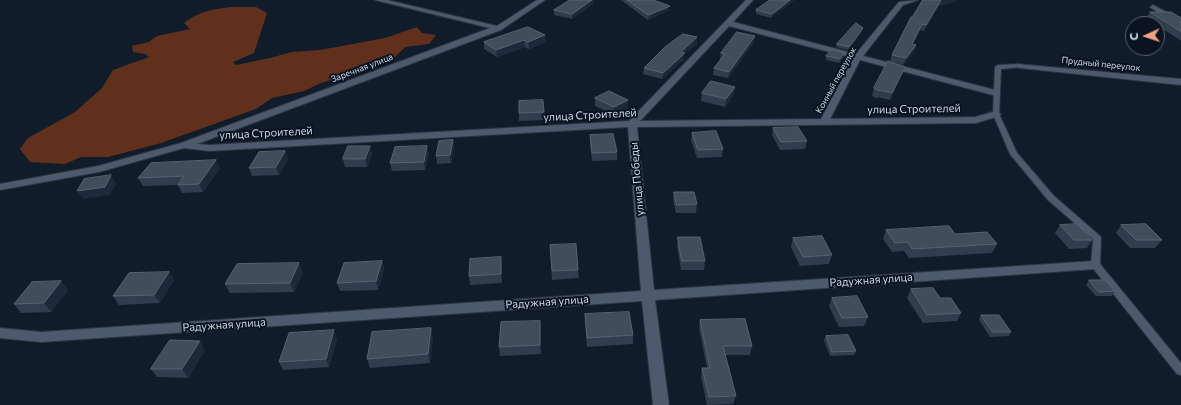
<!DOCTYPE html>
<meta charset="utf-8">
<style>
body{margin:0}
#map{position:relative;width:1181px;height:405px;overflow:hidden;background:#111c2b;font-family:Commissioner,sans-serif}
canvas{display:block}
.north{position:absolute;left:1125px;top:16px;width:40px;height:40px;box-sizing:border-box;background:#091321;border:1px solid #59626e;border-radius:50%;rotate:267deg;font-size:11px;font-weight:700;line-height:16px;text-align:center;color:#d0d8e2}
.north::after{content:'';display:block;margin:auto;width:14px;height:18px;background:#f3a081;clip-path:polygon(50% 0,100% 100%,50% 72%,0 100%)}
</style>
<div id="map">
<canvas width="1181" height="405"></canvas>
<div class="north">С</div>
</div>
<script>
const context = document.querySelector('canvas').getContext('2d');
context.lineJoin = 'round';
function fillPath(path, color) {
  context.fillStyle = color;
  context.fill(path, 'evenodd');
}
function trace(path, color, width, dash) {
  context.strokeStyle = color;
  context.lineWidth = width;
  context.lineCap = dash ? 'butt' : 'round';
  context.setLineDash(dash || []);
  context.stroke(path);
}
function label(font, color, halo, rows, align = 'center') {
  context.font = font + ' Commissioner,sans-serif';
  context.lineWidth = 4;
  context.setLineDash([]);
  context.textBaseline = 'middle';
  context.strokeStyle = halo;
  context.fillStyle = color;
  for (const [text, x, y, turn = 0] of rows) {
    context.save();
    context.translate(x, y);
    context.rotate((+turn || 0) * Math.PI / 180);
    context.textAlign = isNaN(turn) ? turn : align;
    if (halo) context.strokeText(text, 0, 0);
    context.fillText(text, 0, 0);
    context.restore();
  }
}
const forest = new Path2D(`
 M232 7H256L267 13 254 53 233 62 236 65 270 58 292 52 320 50 385 38 417 27 422 33 436 35 429 44 405 47 390 62 321 83 304 91 272 98 256 109 161 143 108 157H81L65 164 30 162 20 149 28 138 75 112 102 88 113 70 149 57 145 54 133 52 132 46 149 42 157 36 190 29 184 23C199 11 214 9 232 7Z`);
const service = new Path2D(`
 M1020 64 1023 66 1022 67 1001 69 999 114 1017 153 1054 196 1100 236 1101 238 1100 264 1181 363V375L1177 374 1092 267 1091 265 1093 239 1048 200 1010 154 993 114 995 67 998 65Z`);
const minor = new Path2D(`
 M375 0H387L497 26 537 0H545L501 30 197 144 209 145 629 121 746 0H753L733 22 856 54 899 2 918 0 903 5 863 56 999 91 1000 93 999 95H993L860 60 830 119 975 117 996 111 1001 114 999 116 976 123 637 127 654 290 1095 261 1099 262 1101 265 1099 268 1095 269 655 300 669 405H653L642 301 41 342 0 338V328L41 332 641 291 628 127 209 151 184 148 99 172 0 190V184L98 166 181 143 490 28ZM729 26 853 58 821 119 640 121Z
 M1153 5 1181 20V25L1151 8 1150 7Z
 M1017 64 1181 79V85L1020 68 1016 66Z`);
const wall = new Path2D(`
 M621 0H653L669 10 648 20Z
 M794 0 771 18 756 14V10Z
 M923 0H956V1L939 6 924 31 920 30 913 44 916 45 914 51 903 65 890 61 892 55 912 17Z
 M594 3 572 19 554 15V10Z
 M1150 12 1181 18V41L1157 25V24H1155L1146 19Z
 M862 32 848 50 836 47 837 44Z
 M545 35 546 42 529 49 525 47 497 57 484 49V42Z
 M697 37V44L684 54V59L662 79 643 74 644 68Z
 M754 42 728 78 713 75 714 68 721 59H720L721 53Z
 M826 56 843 57 839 63 826 60Z
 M905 67 902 74 890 100 878 97 877 99 872 96 874 88Z
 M735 87 734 94 725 107 701 101 702 93Z
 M595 98 628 107 614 115 595 106Z
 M543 100 545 120 519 121V113Z
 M773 128 807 141 805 149 780 150 772 135Z
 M692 133 723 149 722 157 697 158 691 140Z
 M590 135 617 152V160L592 161 590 143Z
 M453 140 454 148 451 163 437 164 436 156Z
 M370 146 372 154 367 167H345L343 159Z
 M285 151 288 159 279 175 252 176 249 168Z
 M429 154 425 170 392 171 390 163Z
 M220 168 203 192 182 193 178 185 143 186 138 178Z
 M674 192 697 204 696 213H676L673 200Z
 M1060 225 1092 240 1087 248 1069 249 1055 233Z
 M1121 225 1162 240 1155 248H1130L1116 233Z
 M886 230 955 234 997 244 992 253 909 258 904 251 892 252 883 239Z
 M678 237 705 261 704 270H681L677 246Z
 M793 238 832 255 829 264 800 266 791 247Z
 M550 245 578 270 579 278 552 280Z
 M382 261 384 270 378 290 340 291 337 283Z
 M502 265V283L470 285 469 276Z
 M303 272 294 292 230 293 225 284Z
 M174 280 160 303 119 305 113 296Z
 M1089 280 1115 291 1112 296H1096L1086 285Z
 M911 289 940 298 961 313 957 321 923 323 907 298Z
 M68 290 51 312 21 313 14 304Z
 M832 298 868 317 864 326 839 327 829 306Z
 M585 314 633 335V344L587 347 585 323Z
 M981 315 1011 332 1009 336 990 337 979 320Z
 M700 320 752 346 750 355H725L736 396 733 404 707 405 701 377 702 368H707L699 328Z
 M540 321 541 329V354L500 356 499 347Z
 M433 336 430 363 370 368 367 359Z
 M826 336 856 351 854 355 830 356 824 340Z
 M337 339 329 367 283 370 279 362Z
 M205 350 188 378 157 377 151 369Z`);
const shadedWall = new Path2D(`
 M592 0H594V3L572 19V14Z
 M790 0H794L771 18 772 14Z
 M941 0H956V1L939 6 924 31 926 25Z
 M670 6 669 10 648 20 649 15Z
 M922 24 920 30 910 50 912 44Z
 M863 28 862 32 848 50 849 47Z
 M545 35 546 42 529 49 528 42Z
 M755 36 754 42 728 78 729 72Z
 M697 37V44L684 54V59L662 79 663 73 681 52Z
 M524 40 525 47 497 57 496 50Z
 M916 45 914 51 903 65 906 58Z
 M844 53 843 57 839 63 840 59Z
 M905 67 902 74 890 100 892 93Z
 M735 87 734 94 725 107 726 99Z
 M880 90 878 97 877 99 879 91Z
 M628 100V107L614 115V107Z
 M453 140 454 148 451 163 450 155Z
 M370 146 372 154 367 167 365 159Z
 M427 146 429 154 425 170 424 162Z
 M285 151 288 159 279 175 276 167Z
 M216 160 220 168 203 192 199 184Z
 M111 175 116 184 110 195 83 199 77 191Z
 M501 257 502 265V283L501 274Z
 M382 261 384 270 378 290 376 281Z
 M299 263 303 272 294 292 290 283Z
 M169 272 174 280 160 303 154 295Z
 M61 281 68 290 51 312 44 303Z
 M540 321 541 329V354L540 345Z
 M431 328 433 336 430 363 428 354Z
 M334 330 337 339 329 367 326 359Z
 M200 341 205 350 188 378 182 369Z`);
const building = new Path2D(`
 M570 0H592L572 14 554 10Z
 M627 0H653L670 6 649 15Z
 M770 0H790L772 14 756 10Z
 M923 0H941L926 25 922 24 912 44 916 45 906 58 892 55 911 17H912Z
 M1150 12H1171L1181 18V31Z
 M856 23 863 28 849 47 837 44Z
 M528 27 545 35 528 42 524 40 496 50 484 42Z
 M737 32 755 36 729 72 714 68 725 54 721 53Z
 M683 34 697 37 681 52 685 53 663 73 644 68 665 47Z
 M832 50 844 53 840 59 826 56Z
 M888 61 905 67 892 93 880 90 879 91 874 88Z
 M711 81 735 87 726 99 702 93Z
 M609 91 628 100 614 107 595 98Z
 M543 100 544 112 519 113V101Z
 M798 127 807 141 781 142 773 128Z
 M716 131 723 149 698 150 692 133Z
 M613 134 617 152 592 153 590 135Z
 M453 140 450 155 436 156 439 141Z
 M348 146H370L365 159H343Z
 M427 146 424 162 390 163 395 147Z
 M285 151 276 167 249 168 259 152Z
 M216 160 199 184 178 185 184 176 138 178 151 163Z
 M111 175 105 187 77 191 84 179Z
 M674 192H694L697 204 677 205Z
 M1077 224 1092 240H1074L1060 225Z
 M1146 224 1162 240H1136L1121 225Z
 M949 226 955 234 987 232 997 244 912 249 908 242 895 243 886 230Z
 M822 236 832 255 803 257 793 238Z
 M678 237H700L705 261H682Z
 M576 244 578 270 552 271 550 245Z
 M501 257V274L469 276 470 259Z
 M382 261 376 281 337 283 344 263Z
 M299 263 290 283 225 284 237 264Z
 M169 272 154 295 113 296 129 273Z
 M1089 280H1105L1115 291 1099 292Z
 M61 281 44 303 14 304 32 282Z
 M933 288 940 298H951L961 313 927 315 911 289Z
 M857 296 868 317 842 318 832 298Z
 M629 312 633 335 587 338 585 314Z
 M981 315H999L1011 332H993Z
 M745 319 752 346H723L736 396 709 397 702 368H710L700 320Z
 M540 321V345L499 347 501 322Z
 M431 328 428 354 367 359 372 332Z
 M334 330 326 359 279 362 289 333Z
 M848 335 856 351 832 352 826 336Z
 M170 340 200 341 182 369H151Z`);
const farStreetnames = [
 ["Прудный переулок",1101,64,6],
 ["Заречная улица",362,68,-21],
 ["Конный переулок",836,80,-61]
];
const streetNames = [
 ["улица Строителей",914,109,-1],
 ["улица Строителей",590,115,-3],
 ["улица Строителей",266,133,-3],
 ["улица Победы",637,179,-95],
 ["Радужная улица",871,280,-4],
 ["Радужная улица",547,302,-4],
 ["Радужная улица",224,325,-4]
];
fillPath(forest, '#61301d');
trace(service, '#2f3441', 2);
trace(minor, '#2f3441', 2);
fillPath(service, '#4d5a6c');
fillPath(minor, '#4d5a6c');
fillPath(wall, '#313d4c');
fillPath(shadedWall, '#1d2938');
fillPath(building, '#424d5c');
trace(building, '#586371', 1);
label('9px', '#d0d8e2', '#091321', farStreetnames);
label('11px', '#d0d8e2', '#091321', streetNames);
</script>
